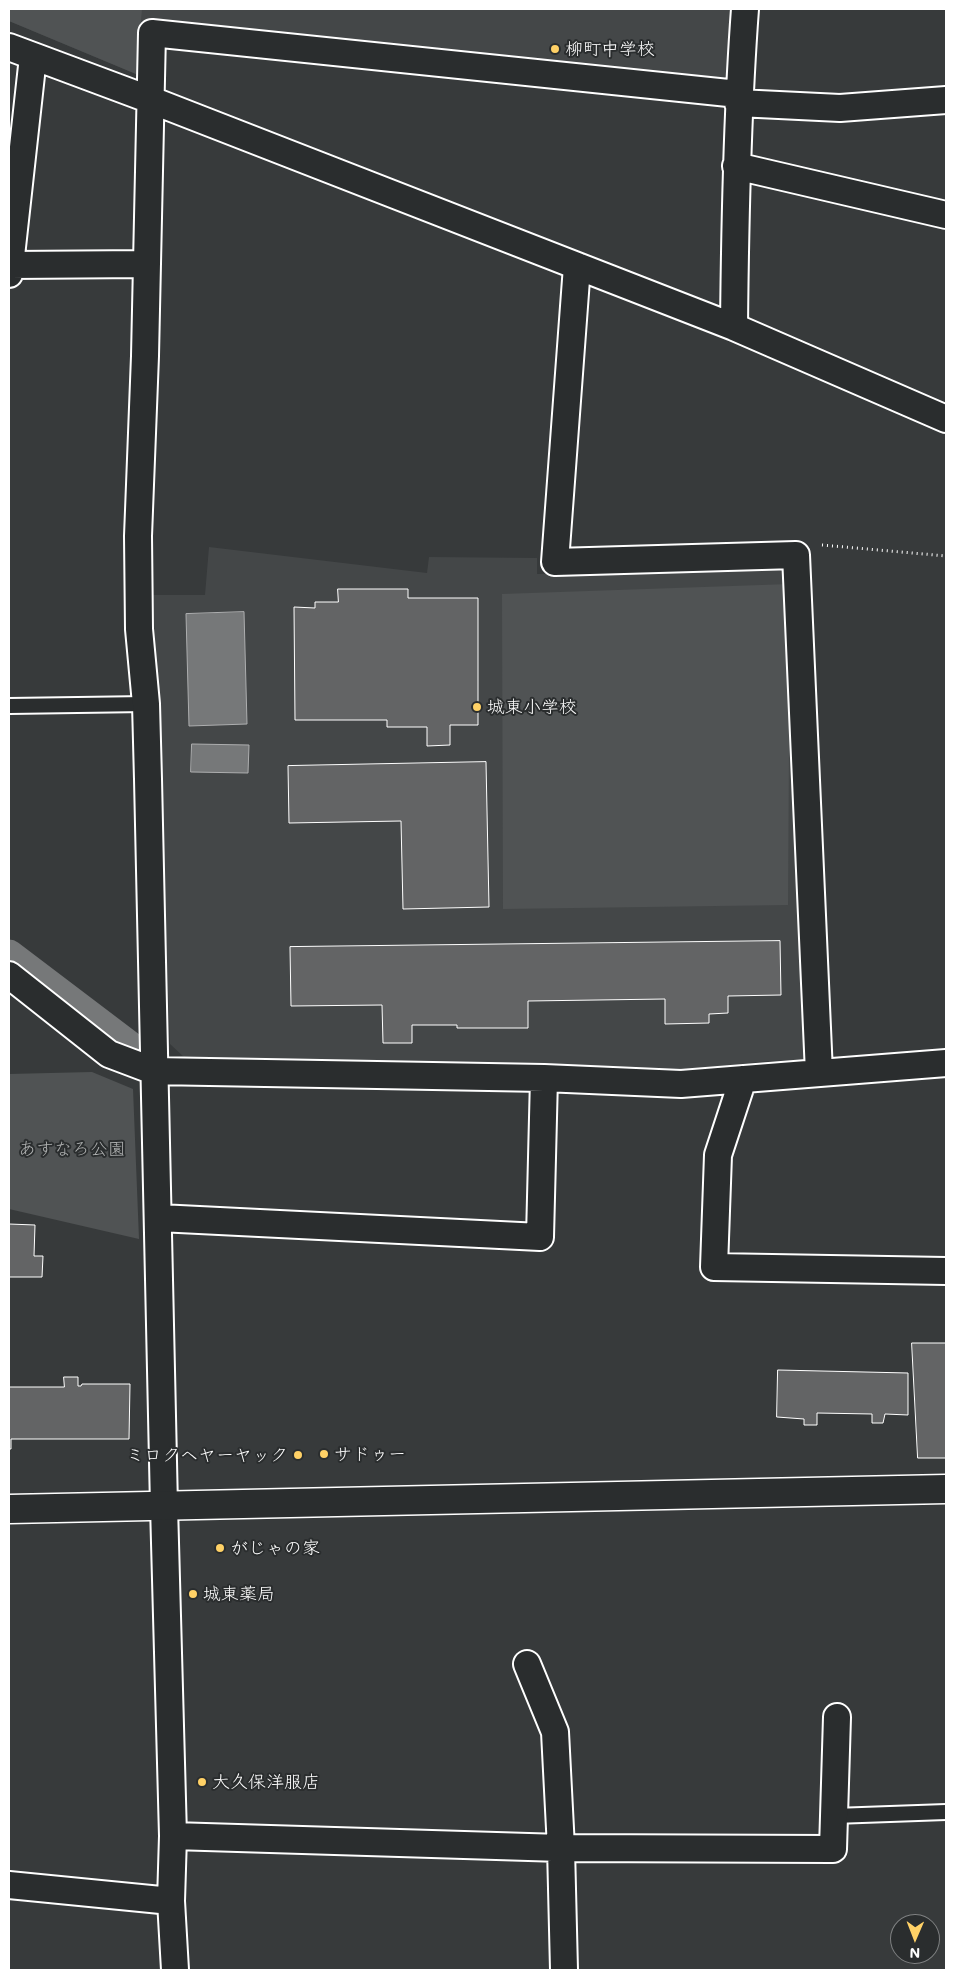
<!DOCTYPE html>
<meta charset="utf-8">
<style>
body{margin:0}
#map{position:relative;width:955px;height:1979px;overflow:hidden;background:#373a3b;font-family:Mali,sans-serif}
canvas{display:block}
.frame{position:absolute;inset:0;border:10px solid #fff;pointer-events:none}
.north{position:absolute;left:890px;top:1914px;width:50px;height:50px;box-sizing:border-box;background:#2a2d2e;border:1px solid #7f8182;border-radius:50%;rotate:181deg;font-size:14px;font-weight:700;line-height:20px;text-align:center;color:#fff}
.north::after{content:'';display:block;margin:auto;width:18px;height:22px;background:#ffd166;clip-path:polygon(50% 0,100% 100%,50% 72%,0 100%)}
</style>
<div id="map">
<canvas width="955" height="1979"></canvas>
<div class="frame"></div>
<div class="north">N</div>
</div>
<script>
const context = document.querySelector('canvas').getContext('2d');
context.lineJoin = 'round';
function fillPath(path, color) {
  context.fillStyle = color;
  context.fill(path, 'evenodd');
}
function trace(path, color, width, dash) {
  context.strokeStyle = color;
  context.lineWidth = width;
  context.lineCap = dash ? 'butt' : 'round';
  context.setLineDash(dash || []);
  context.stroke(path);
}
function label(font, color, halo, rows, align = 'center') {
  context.font = font + ' Mali,"Klee One",sans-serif';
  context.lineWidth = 4;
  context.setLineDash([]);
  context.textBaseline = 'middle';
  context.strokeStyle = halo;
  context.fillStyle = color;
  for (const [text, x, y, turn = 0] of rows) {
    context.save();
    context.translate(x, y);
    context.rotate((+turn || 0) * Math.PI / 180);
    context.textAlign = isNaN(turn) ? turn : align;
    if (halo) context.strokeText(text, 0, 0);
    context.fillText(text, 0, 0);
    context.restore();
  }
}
const built = new Path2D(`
 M9 9H738L733 81 724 86 142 24 136 74 9 21Z
 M209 547 427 573 429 557 537 558V574L782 570 791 575 805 1060 769 1061 668 1071 185 1058 170 1044 153 595H205Z`);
const green = new Path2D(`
 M9 9H142L136 74 9 21Z
 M790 584 788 905 503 909 502 594Z
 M92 1072 133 1089 139 1239 9 1209V1074Z`);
const water = new Path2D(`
 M244 612 247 724 189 726 186 614Z
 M192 744 249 745 248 773 191 772Z`);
const canal = new Path2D(`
 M9 955 133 1049`);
const building = new Path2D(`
 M338 589H408V598H478V725H450V745L427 746V727H387V720H295L294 607 315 608V602H338Z
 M486 762 489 907 403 909 401 821 289 823 288 766Z
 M780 941 781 995 728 996V1013L709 1014V1023L665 1024V999L528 1001V1028H457V1025H412V1043H383L382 1005 291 1006 290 947Z
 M9 1224 35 1225 34 1256H43L42 1277H9Z
 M912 1343H946V1458H918Z
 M778 1370 908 1373V1415L885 1414 883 1423H872V1414L817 1413V1425H804V1419L777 1417Z
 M64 1377H78V1386H81L82 1384H130L129 1439H11V1449H9V1387H64Z`);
const path = new Path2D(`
 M822 545 946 556`);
const lane = new Path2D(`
 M9 706 146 704
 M834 1816 946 1812`);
const street = new Path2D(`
 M9 47 151 100 734 327 946 419
 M738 103 840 108 946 100
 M736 166 946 215
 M10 265 147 264
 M577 266 555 562 796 555 819 1073
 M9 274 33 57
 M734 327C735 221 737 115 745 9
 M9 975 109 1054 154 1071 544 1078 681 1084 946 1063
 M743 1079 718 1155 714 1267 946 1271
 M159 1218 540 1237 544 1078
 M527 1664 555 1732 561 1848 564 1970
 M173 1836 561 1848 833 1849 837 1717
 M9 1885 171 1901
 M175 1970 171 1901 173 1836 164 1506 148 779 146 704 139 629 138 536 145 356 152 33 738 94`);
const secondary = new Path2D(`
 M9 1509 946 1489`);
const markers = [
 [555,49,5,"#ffd166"],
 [477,707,5,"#ffd166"],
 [324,1454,5,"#ffd166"],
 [298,1455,5,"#ffd166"],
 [220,1548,5,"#ffd166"],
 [193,1594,5,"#ffd166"],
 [202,1782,5,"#ffd166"]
];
const poiNames = [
 ["柳町中学校",565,49],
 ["城東小学校",487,707],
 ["サドゥー",334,1454],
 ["ミロクヘヤーヤック",288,1455,"right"],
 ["がじゃの家",230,1548],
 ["城東薬局",203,1594],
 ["大久保洋服店",212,1782]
];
const parkNames = [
 ["あすなろ公園",72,1149]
];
fillPath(built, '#444748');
fillPath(green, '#505354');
fillPath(water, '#767879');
trace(water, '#adaeaf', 1);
trace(canal, '#767879', 31);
fillPath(building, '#636465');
trace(building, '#fff', 1);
trace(lane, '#fff', 18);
trace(street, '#fff', 30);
trace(secondary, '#fff', 31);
trace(path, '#fff', 3, [1, 4]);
trace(lane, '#2a2d2e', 14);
trace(street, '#2a2d2e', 26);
trace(secondary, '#2a2d2e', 28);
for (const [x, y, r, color] of markers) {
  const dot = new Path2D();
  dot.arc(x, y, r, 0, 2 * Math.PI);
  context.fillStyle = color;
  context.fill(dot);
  trace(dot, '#2a2d2e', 2);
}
label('18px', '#fff', '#2a2d2e', poiNames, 'left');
label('18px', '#b0b2b2', '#2a2d2e', parkNames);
</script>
